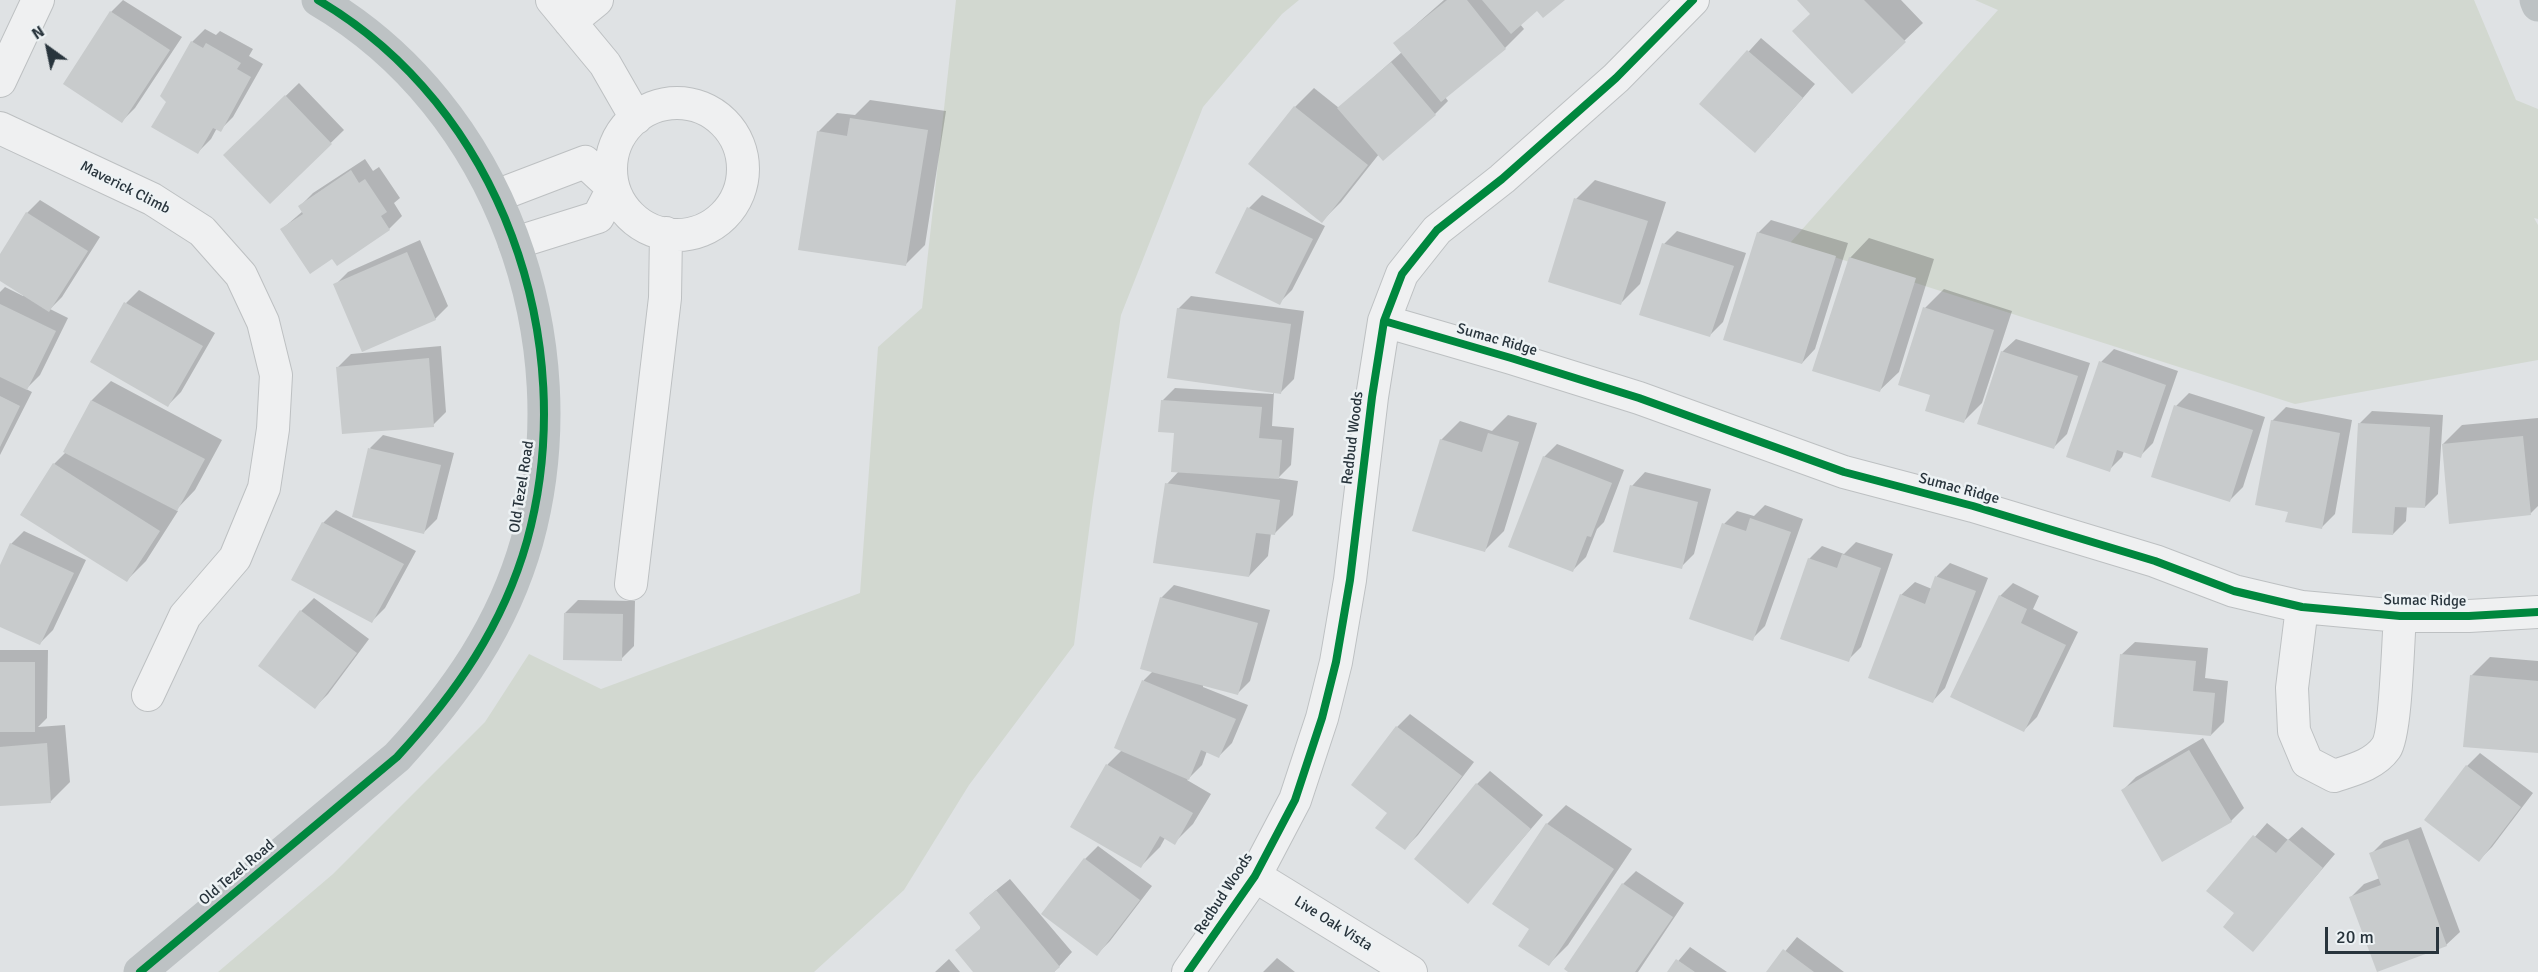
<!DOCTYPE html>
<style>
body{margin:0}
#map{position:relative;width:2538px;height:972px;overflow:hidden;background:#dfe2e4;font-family:Signika,sans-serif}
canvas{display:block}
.north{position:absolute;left:18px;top:18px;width:60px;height:60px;-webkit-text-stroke:4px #edf2f4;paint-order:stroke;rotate:327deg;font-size:16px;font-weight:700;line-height:24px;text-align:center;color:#28343c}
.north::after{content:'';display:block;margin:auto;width:21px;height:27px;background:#28343c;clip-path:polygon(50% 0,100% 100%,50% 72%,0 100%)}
.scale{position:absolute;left:2325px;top:927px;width:114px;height:27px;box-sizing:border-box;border:3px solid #28343c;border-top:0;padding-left:8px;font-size:18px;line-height:21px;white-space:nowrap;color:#28343c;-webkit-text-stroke:4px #edf2f4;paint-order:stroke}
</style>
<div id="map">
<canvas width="2538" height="972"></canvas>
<div class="north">N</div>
<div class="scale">20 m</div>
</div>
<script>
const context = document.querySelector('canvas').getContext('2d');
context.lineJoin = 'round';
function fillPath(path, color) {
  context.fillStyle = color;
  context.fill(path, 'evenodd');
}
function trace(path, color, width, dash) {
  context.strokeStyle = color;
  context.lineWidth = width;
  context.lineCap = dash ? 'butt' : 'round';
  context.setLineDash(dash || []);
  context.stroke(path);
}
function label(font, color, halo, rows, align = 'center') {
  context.font = font + ' Signika,sans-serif';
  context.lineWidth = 5;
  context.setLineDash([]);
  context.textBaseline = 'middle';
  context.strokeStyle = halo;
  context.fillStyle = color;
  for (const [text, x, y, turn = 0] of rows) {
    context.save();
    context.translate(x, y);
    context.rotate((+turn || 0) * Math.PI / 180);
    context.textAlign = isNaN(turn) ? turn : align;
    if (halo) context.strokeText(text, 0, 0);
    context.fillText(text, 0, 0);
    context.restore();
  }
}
const green = new Path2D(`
 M956 0H1299L1282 14 1203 107 1121 315 1093 500 1074 645 969 785 904 890 814 972H218L333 874 485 722 529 654 601 689 860 593 878 347 922 308Z
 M1975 0H2474L2516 100 2538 109V219L2534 218 2538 225V360L2295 404 1790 243 1998 10Z`);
const shadow = new Path2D(`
 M123 0 182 37 135 108 122 121 111 12Z
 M1444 0H1563L1537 9 1520 24 1524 29 1505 48 1445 97 1448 101 1435 114 1383 159 1379 154 1341 202 1322 221 1295 107 1314 88 1339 108 1402 52 1395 43Z
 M1799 0H1901L1923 23 1904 41 1812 14Z
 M205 29 216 35 220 31 253 49 249 56 263 64 233 117 220 130 217 128 211 139 198 152 167 102 192 42Z
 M1761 38 1815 84 1768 138 1701 104Z
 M299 83 344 130 270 202 225 155Z
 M870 100 946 111 925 245 906 264 818 132 837 113 855 115Z
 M365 159 373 171 379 167 400 198 394 203 402 216 389 229 337 264 333 257 282 229 303 211 300 206 313 193Z
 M1595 180 1666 202 1640 284 1621 303 1576 199Z
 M1262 195 1325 226 1292 290 1279 303 1249 208Z
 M40 200 100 237 62 297 50 309 68 318 40 375 26 389 32 392 0 455V292L5 287 23 296 24 294 0 279V257L27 213Z
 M1771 220 1848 243 1815 349 1802 363 1758 233Z
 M1677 231 1746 253 1723 322 1709 336 1664 244Z
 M1869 238 1934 259 1899 372 1879 391 1850 258Z
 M420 240 448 306 435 319 335 285 348 272Z
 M1944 289 2012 311 1982 403 1963 422 1932 394 1925 308Z
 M139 290 215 333 181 392 168 405 126 303Z
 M1191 296 1304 311 1294 379 1281 392H1274L1272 426 1294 428 1291 465 1278 478 1298 481 1293 515 1274 534 1271 533 1268 556 1249 576 1167 484 1179 471 1176 432 1162 401 1175 388 1273 394 1274 392 1178 309Z
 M2016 339 2090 363 2067 434 2054 447 2002 352Z
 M441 346 446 412 433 425 338 367 351 354Z
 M2114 349 2178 371 2153 443 2140 456 2124 451 2122 457 2109 470 2101 362Z
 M111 381 222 440 195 490 176 510 178 511 146 561 127 580 22 514 54 464 66 452 92 400Z
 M2189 393 2265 417 2243 487 2230 500 2176 406Z
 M2286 407 2352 420 2335 514 2322 527 2289 511 2272 421Z
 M2372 411 2443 415 2438 494 2425 507 2407 506 2406 521 2393 534 2359 424Z
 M1508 415 1537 423 1504 531 1485 550 1441 440 1460 421 1492 431Z
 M2538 418V506L2530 514 2443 444 2462 425Z
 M383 435 454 453 437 519 424 532 370 448Z
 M1557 444 1624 470 1604 522 1597 529 1586 557 1573 570 1544 457Z
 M1645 472 1711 489 1694 554 1681 567 1632 486Z
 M1765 505 1803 519 1765 626 1752 639 1724 524 1737 511 1754 516Z
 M336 510 416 551 385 608 372 621 323 523Z
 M24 531 86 560 53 630 40 643 0 625V569L11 544Z
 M1856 542 1893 554 1861 647 1848 660 1809 559 1822 546 1844 554Z
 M1950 563 1988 578 1945 688 1932 702 1901 595 1915 582 1932 589 1937 576Z
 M2013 583 2039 596 2033 609 2078 632 2037 717 2024 730 2000 596Z
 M1174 585 1270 610 1250 681 1237 694 1203 685V687L1248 705 1232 743 1219 756 1207 751 1202 765 1187 780 1211 794 1193 824 1174 843 1165 838 1160 847 1141 866 1072 827 1108 764 1122 750 1116 748 1144 680 1153 671 1161 598Z
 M314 598 369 639 328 694 315 707 260 666 301 611Z
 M578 600 635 601 634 646 621 659 565 613Z
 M2135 642 2208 648 2205 678 2228 681 2224 722 2211 735 2121 655Z
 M0 650H48L47 718 38 727 65 725 70 782 51 801 0 805Z
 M2490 657 2538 661V752L2471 676Z
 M1410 714 1474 762 1418 835 1405 848 1389 813 1397 727Z
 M2203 738 2244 808 2231 821 2123 790 2136 777Z
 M2480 753 2533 793 2492 847 2479 860 2426 820 2467 766Z
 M1490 771 1543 815 1468 902 1477 784Z
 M1566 805 1632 849 1568 945 1549 964 1531 928 1547 824Z
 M2267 823 2288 840 2302 827 2335 854 2253 950 2236 913 2208 891Z
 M2421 827 2460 932 2446 945 2351 897 2364 884 2380 878 2371 854 2384 841Z
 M1098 846 1152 886 1110 941 1097 954 1085 859Z
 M1636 871 1684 903 1638 972H1570L1566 969 1623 884Z
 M1010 879 1072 952 1054 972H975L984 900Z
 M1797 937 1844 972H1768Z
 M1690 947 1727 972H1669Z
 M1277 958 1295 972H1263Z
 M949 959 960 972H935Z`);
const building = new Path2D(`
 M1447 0H1467L1506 49 1441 102 1393 43Z
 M1482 0H1565L1543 18 1537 11 1511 34Z
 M1797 0H1864L1906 42 1852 94 1792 31 1810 14Z
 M110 11 170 50 122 123 63 84Z
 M191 41 203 48 206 43 241 63 237 69 251 77 221 132 213 128 198 154 151 127 166 102 160 96Z
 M1747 50 1803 98 1755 153 1699 104Z
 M1391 62 1436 115 1383 161 1337 108Z
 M285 95 332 144 270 204 223 155Z
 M1294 106 1368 165 1322 223 1248 164Z
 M850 118 928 130 906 266 798 250 817 131 847 136Z
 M351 170 359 183 365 179 387 212 381 216 390 230 337 266 332 259 310 274 280 229 303 214 298 206Z
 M1574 198 1648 221 1621 305 1548 282Z
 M1247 207 1313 239 1280 305 1215 273Z
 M26 212 88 251 49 312 0 281V254Z
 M1757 232 1836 256 1802 364 1723 340Z
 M1662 243 1734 266 1710 337 1639 315Z
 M407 252 436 320 362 352 333 284Z
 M1849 257 1916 278 1880 392 1812 371Z
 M124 302 203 346 168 407 90 362Z
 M0 304 56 331 27 390 0 377Z
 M1923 307 1994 330 1964 423 1925 411 1930 395 1898 385Z
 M1177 308 1291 324 1281 394 1167 378Z
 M2001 351 2078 376 2054 449 1977 424Z
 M429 358 434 427 342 434 336 367Z
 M2099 361 2166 385 2141 458 2117 450 2110 472 2066 457Z
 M0 396 20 406 0 447Z
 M91 400 205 459 177 511 63 452Z
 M1161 400 1262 407 1259 438 1282 440 1279 479 1171 472 1174 433 1158 432Z
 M2174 405 2253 430 2230 502 2151 477Z
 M2271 420 2340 433 2322 529 2285 522 2288 512 2255 505Z
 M2358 423 2430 427 2425 508 2395 507 2393 535 2352 533Z
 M1488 433 1519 442 1485 552 1412 531 1440 439 1482 452Z
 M2523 436 2531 515 2449 524 2442 444Z
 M368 448 441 465 424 534 352 517Z
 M1543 456 1612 483 1591 537 1587 536 1573 572 1508 547Z
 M53 463 160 531 127 582 20 515Z
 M1165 483 1280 500 1275 535 1256 533 1249 577 1153 563Z
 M1630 485 1698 502 1682 569 1613 552Z
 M1750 518 1791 532 1753 641 1689 619 1722 523 1746 531Z
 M322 522 404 564 372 623 291 580Z
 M10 543 74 573 40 645 0 627V565Z
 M1842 554 1881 568 1849 662 1780 639 1808 558 1837 568Z
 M1935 576 1976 591 1933 703 1868 678 1900 594 1925 604Z
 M1999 595 2027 609 2021 623 2066 645 2024 732 1950 697Z
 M1160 597 1258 623 1238 695 1140 669Z
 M300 610 357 653 315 709 258 666Z
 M564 613 623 614 622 661 563 660Z
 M2120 654 2196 661 2193 691 2215 693 2211 736 2113 727Z
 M0 662H35V732H0Z
 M2470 675 2538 681V753L2463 747Z
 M1142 680 1236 719 1219 758 1201 750 1189 780 1114 748Z
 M1396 726 1462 776 1405 850 1375 828 1387 813 1351 785Z
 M47 743 51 803 0 806V747Z
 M2189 750 2232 822 2162 862 2121 790Z
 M1106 764 1193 813 1175 845 1160 836 1141 868 1070 827Z
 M2466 765 2521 807 2479 862 2424 820Z
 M1476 783 1531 829 1468 904 1414 859Z
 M1546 823 1614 869 1549 966 1518 946 1529 929 1492 904Z
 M2253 835 2276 853 2288 839 2323 868 2253 952 2223 927 2234 913 2206 891Z
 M2408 839 2447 946 2377 972 2349 897 2381 885 2369 853Z
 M1084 858 1140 900 1097 956 1041 914Z
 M1622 883 1673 917 1635 972H1568L1564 969Z
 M996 890 1060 967 1054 972H973L955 950 981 928 969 913Z
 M1783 949 1814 972H1766Z
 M1676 959 1695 972H1667Z`);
const street = new Path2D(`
 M552 0 605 64 636 118
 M570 22 597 0
 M0 81 38 0
 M611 169a66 66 0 1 1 132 0a66 66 0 1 1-132 0Z
 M0 128 152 199 202 231 241 275 263 322 276 375 273 429 264 488 235 558 185 616 148 695
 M496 196 585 162 613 188 598 217 515 243
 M1384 321 1511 358 1639 398 1844 472 1973 506 2155 561 2234 591 2302 607 2400 616H2469L2538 612
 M631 584 665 298 666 233
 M2302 607 2292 688 2294 731 2307 762 2334 776C2352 770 2374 765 2386 748 2396 734 2398 639 2400 616
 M1255 876 1411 972
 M1188 972 1255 876 1295 800 1322 718 1336 662 1350 580 1372 397 1384 321 1402 274 1437 230 1502 179 1616 78 1693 0`);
const secondary = new Path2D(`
 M2536 0 2538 5
 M140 972 397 757C456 693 503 626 527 541 582 341 501 107 318 0`);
const cycleway = new Path2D(`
 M1384 321 1511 358 1639 398 1844 472 1973 506 2155 561 2234 591 2302 607 2400 616H2469L2538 612
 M140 972 397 757C456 693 503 626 527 541 582 341 501 107 318 0
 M1188 972 1255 876 1295 800 1322 718 1336 662 1350 580 1372 397 1384 321 1402 274 1437 230 1502 179 1616 78 1693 0`);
const streetNames = [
 ["Maverick Climb",125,188,27],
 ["Sumac Ridge",1497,340,16],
 ["Redbud Woods",1353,438,-83],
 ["Old Tezel Road",522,487,-81],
 ["Sumac Ridge",1959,489,15],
 ["Sumac Ridge",2425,601,1],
 ["Old Tezel Road",237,873,-40],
 ["Redbud Woods",1224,894,-57],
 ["Live Oak Vista",1333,924,32]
];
fillPath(green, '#d2d8d0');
fillPath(shadow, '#0003');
fillPath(building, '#c8cbcc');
trace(street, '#bdc0c2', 34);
trace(street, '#eff0f1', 32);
trace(secondary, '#bdc2c4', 33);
trace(cycleway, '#00873e', 8);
label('15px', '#28343c', '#edf2f4', streetNames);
</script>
